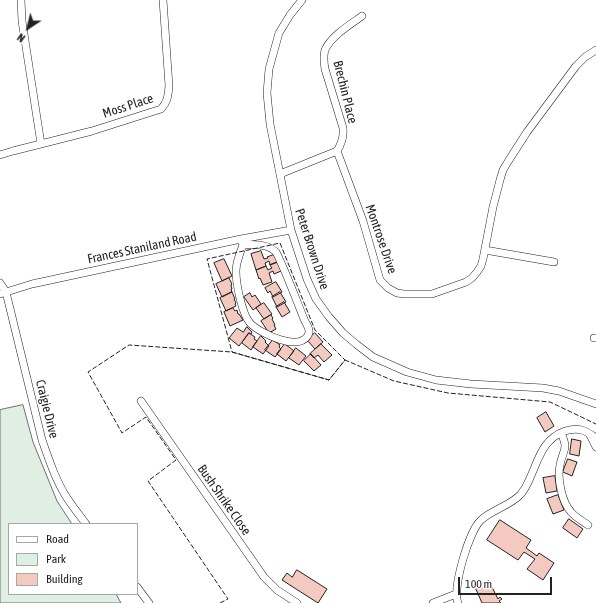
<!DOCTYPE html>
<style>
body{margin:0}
#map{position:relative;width:596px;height:603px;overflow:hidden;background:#fff;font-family:"Asap Condensed",sans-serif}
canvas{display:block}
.legend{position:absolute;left:8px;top:523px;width:130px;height:72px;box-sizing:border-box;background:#fff;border:1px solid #a7a7a7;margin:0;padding:5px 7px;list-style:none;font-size:12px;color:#222}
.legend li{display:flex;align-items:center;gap:8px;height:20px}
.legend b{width:20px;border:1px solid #a7a7a7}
.north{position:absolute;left:8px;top:8px;width:40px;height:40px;-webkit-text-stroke:3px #fff;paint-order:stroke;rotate:215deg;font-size:11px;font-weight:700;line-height:16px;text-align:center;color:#222}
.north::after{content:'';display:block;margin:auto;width:14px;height:18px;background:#222;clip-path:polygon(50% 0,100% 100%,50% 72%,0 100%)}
.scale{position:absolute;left:458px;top:577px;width:94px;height:18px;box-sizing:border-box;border:2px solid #222;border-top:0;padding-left:5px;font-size:12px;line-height:14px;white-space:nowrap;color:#222;-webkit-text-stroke:3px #fff;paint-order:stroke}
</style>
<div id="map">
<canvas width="596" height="603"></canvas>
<ul class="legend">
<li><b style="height:5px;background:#fff"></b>Road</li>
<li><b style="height:11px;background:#e0efe3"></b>Park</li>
<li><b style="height:11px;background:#f3c9c0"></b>Building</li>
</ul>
<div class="north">N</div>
<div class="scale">100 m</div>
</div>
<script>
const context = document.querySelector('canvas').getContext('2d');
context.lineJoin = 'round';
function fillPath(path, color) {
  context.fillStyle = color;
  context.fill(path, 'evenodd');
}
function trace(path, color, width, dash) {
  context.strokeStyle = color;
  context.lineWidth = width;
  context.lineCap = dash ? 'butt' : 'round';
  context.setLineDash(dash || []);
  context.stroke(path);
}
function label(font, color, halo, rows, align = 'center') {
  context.font = font + ' "Asap Condensed",sans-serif';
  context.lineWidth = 3;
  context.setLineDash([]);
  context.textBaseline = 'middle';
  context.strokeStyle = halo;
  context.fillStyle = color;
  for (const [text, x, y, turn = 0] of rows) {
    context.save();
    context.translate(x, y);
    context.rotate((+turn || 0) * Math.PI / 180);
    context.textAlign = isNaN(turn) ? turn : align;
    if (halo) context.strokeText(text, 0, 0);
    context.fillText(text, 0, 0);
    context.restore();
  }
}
const green = new Path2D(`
 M23 405 33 442 57 501 72 524H9V594H116L121 603H0V410Z`);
const building = new Path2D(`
 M261 251 264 259 268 258 267 257 275 254 278 262 270 265 269 261 265 263 266 266 256 270 251 254Z
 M224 259 232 276 222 281 214 263Z
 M278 262 281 271 274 274 273 271 269 273 272 282 263 285 260 278 259 279 256 270 266 266 268 270 272 268 270 265Z
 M229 278 232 284 231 285 232 289H231L232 292 222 297 216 284Z
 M276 282 282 292 273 297 270 291 268 293 265 288Z
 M232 292 235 299H234L236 303 235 304 236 306 226 311 220 298Z
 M280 292 286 302 277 307 272 297Z
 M250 293 252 297 255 295 261 304 253 310 244 297Z
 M284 302 290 312 282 317 276 307Z
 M264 303 272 314 264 319 256 308Z
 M233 308 235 311 237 310 238 314H239L243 320 230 326 224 312Z
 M271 315 273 318 272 319 275 325H274L276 329 269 333 261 321Z
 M247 327 252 332 251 334 249 333 239 346 229 338 237 328 243 332Z
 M249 333 255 337 254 339 257 341 251 350 242 343Z
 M315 333 323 342 315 349 307 340Z
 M261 336 266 341 265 342 269 346 263 354 253 347Z
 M273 340 280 345 279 347 281 349 275 357 265 350Z
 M285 344 294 351 286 361 277 354Z
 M321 344 332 355 324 362 318 355 314 358 310 354Z
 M296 348 306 356 299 365 289 358Z
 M311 354 321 365 314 371 304 361Z
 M546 412 554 426 545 432 537 418Z
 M572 439 581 441 579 456 570 454Z
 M568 459 577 462 572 476 563 472Z
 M555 476 557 491 546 493 543 478Z
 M558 495 564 510 553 514 547 499Z
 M569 519 583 529 577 538 563 528Z
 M500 520 531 540 526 548 537 556 539 553 554 563 543 580 527 569 535 559 524 552 518 560 487 540Z
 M297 570 327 589 318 603 282 580 287 573 292 577Z
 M489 581 498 599 500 597 502 599 499 601 501 603H482L475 587Z`);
const minor = new Path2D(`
 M21 0 22 21 41 144
 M302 0 290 15 279 33 269 69 267 93 270 124 291 230 307 279 316 299 329 317 343 333 356 344 373 357 407 372 436 380 471 384 543 388 559 391 596 404
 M337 151 363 221 380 280 388 288 397 293 404 294H432L466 282 472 278 477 272 481 266 483 259 493 207 500 180 503 170 509 160 527 132 576 66 585 57 596 50
 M0 155 13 151 92 131 161 109C168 102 168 95 169 86L163 0
 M280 174 337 151C342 143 344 137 343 128L325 69C324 63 323 56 325 50 331 36 351 24 362 16
 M241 239 243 245C240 253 236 262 236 271 236 284 242 314 250 323 259 333 302 354 309 333 310 328 306 324 304 319 295 297 287 274 276 252 268 244 254 244 243 245
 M485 250 554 262
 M0 283 6 292 42 440C49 460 56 481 67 498 73 507 80 516 86 524
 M0 294 32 284 241 239 291 230
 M594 338H596
 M141 401 264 577 277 590 297 603
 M561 433C569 450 563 449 560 465 557 479 562 502 571 512 576 518 583 521 588 525
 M590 435 596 447
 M137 587 149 603
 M433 603 456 594
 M458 603C452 588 469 531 481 520 493 509 510 506 521 494 525 489 528 483 530 478 539 458 543 439 565 431 579 427 585 430 596 438`);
const fence = new Path2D(`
 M280 243 315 330 345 360 329 380 232 352 207 259Z
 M220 603 228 599 148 481 176 460 146 417 122 433 88 372 129 345 232 352 329 380 345 360 394 381 448 393 550 402 596 424`);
const streetNames = [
 ["Brechin Place",345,92,76],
 ["Moss Place",128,106,-18],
 ["Montrose Drive",381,239,71],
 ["Frances Staniland Road",142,248,-12],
 ["Peter Brown Drive",312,249,72],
 ["Craigie Drive",47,409,76],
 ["Bush Shrike Close",224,500,55]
];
fillPath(green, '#e0efe3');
trace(green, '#6f6f6f', 1);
fillPath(building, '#f3c9c0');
trace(building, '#222', 1);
trace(minor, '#222', 8);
trace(minor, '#fff', 7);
trace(fence, '#222', 1, [5, 2]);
label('13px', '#222', '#fff', streetNames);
</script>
